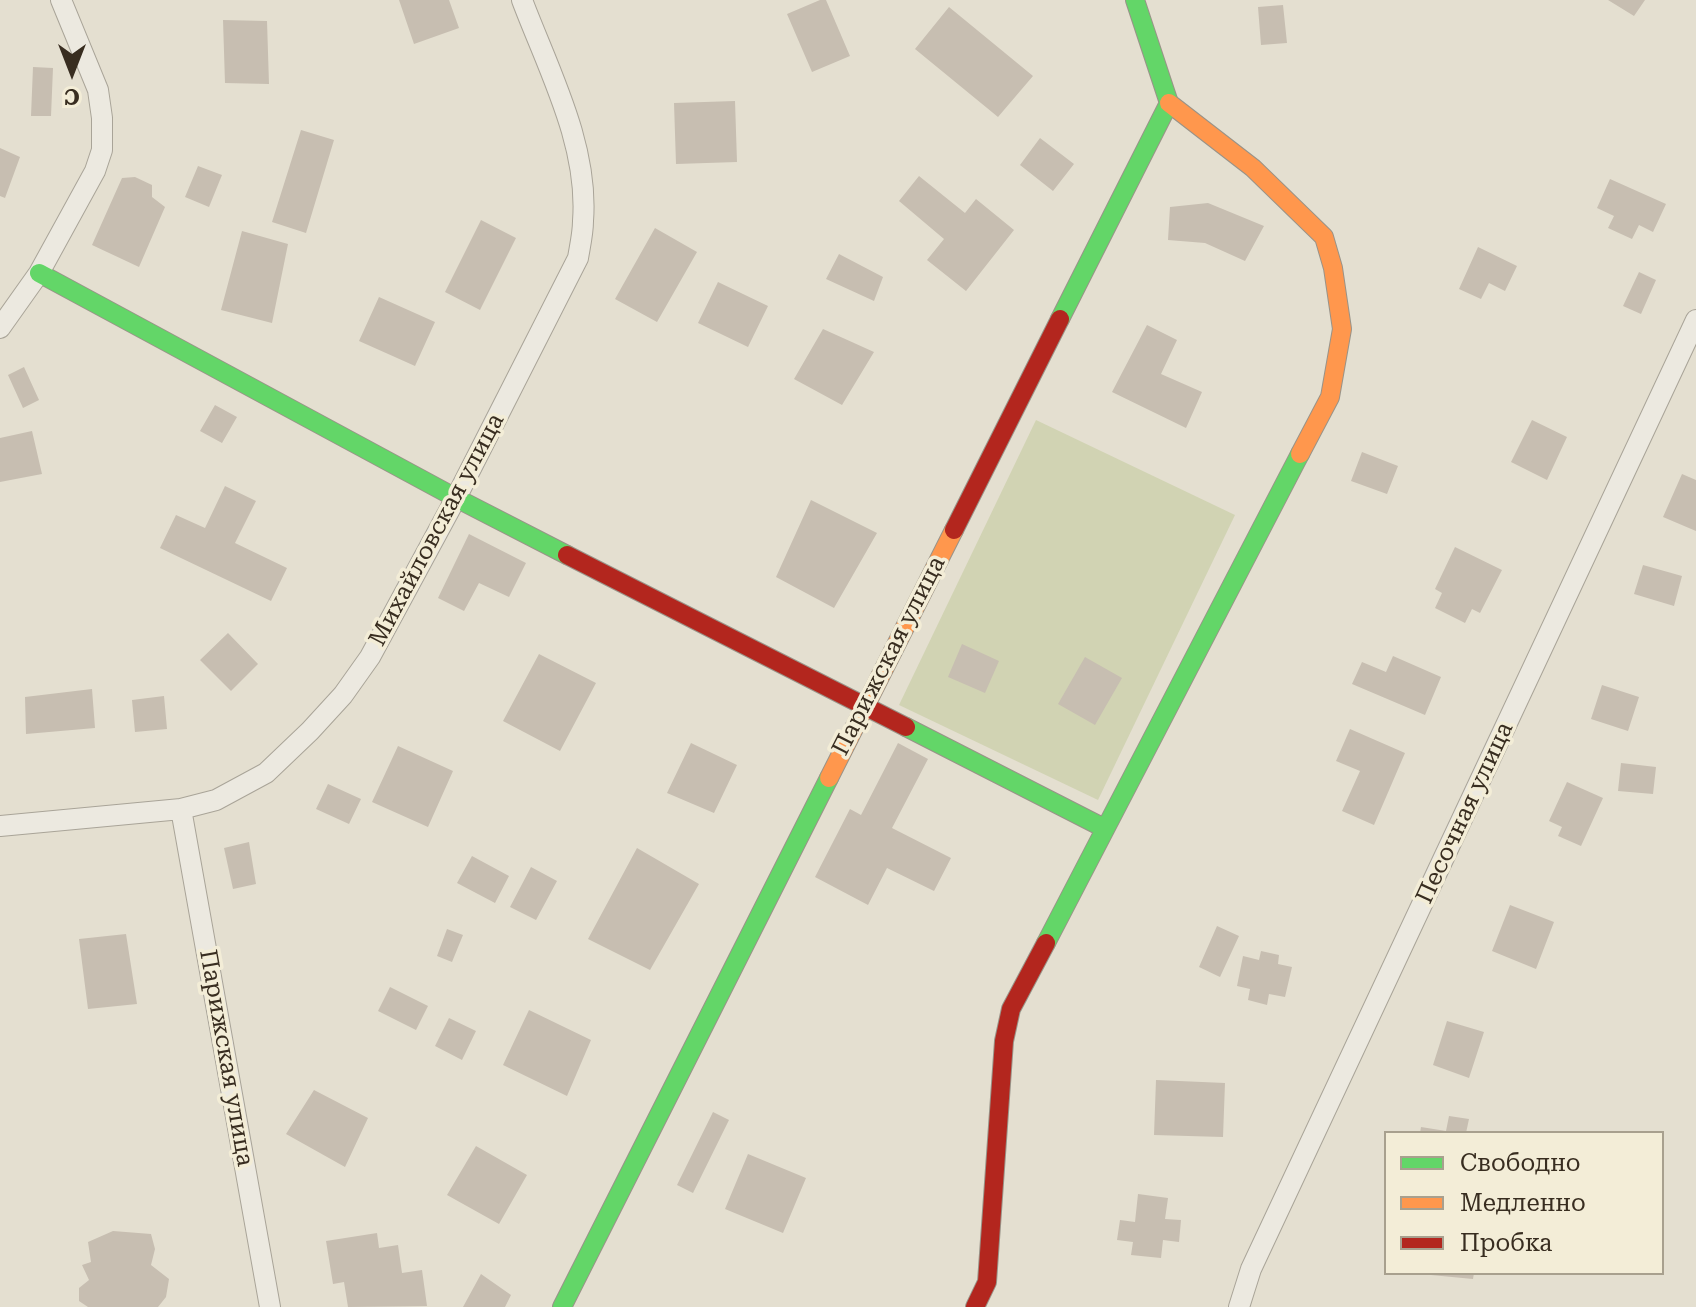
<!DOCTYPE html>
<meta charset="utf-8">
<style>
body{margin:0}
#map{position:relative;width:1696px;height:1307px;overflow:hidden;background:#e4dfd0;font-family:"Roboto Serif",serif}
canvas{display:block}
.legend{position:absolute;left:1384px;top:1131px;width:280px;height:144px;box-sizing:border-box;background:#f3edd7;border:2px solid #a8a08e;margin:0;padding:10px 14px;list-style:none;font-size:24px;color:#382d20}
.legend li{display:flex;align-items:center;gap:16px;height:40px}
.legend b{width:40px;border:2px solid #a8a08e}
.north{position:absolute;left:32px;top:32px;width:80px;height:80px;-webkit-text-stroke:6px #f3edd7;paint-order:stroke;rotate:180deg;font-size:22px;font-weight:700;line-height:32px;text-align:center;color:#382d20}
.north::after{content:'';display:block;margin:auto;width:28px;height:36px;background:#382d20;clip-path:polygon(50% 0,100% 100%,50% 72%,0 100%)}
</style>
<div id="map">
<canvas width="1696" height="1307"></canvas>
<ul class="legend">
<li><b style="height:10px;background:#63d668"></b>Свободно</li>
<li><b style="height:10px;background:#ff974d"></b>Медленно</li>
<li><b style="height:10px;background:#b3261e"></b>Пробка</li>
</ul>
<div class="north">С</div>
</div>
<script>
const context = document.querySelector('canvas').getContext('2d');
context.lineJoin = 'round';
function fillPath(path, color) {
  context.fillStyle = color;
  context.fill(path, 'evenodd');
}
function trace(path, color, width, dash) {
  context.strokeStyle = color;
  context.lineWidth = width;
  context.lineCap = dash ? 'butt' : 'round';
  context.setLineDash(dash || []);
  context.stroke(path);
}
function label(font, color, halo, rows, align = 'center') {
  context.font = font + ' "Roboto Serif",serif';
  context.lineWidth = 7;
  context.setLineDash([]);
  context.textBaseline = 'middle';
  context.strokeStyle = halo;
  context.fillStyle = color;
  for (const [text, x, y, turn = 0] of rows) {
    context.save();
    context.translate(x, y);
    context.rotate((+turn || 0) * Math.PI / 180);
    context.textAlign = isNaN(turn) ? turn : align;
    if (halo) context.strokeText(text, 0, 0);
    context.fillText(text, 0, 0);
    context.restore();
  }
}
const green = new Path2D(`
 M1036 420 1235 515 1098 800 899 705Z`);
const building = new Path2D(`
 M399 0H449L459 28 414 44Z
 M820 0H826L850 56 812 72 787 14Z
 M1608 0H1645L1634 16Z
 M1283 5 1287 43 1261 45 1258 7Z
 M949 7 1033 76 998 117 915 49Z
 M223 20 267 21 269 84 225 83Z
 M33 67 53 68 51 116H31Z
 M735 101 737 162 676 164 674 103Z
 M301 130 334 140 306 233 272 222Z
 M1040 138 1074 164 1053 191 1020 165Z
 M0 148 20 157 5 198 0 196Z
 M198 166 222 175 209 207 185 197Z
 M919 176 965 213 976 199 1014 230 966 291 927 260 944 239 899 201Z
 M135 177 152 185V197L165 207 139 267 92 245 122 178Z
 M1610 179 1666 204 1653 232 1639 225 1632 239 1608 228 1614 216 1597 208Z
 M1208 203 1264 226 1245 261 1205 243 1168 240 1170 207Z
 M481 220 516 238 480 310 445 292Z
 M655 228 697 252 657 322 615 299Z
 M242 231 288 244 272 323 221 310Z
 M1478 247 1517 266 1505 291 1489 283 1481 299 1459 289Z
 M839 254 883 277 874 301 826 279Z
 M1639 272 1656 280 1641 314 1623 306Z
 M718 282 768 306 748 347 698 323Z
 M379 297 435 322 415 366 359 341Z
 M1147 325 1177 340 1161 374 1202 392 1186 428 1112 392Z
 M823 329 874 352 842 405 794 379Z
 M24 367 39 400 23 408 8 375Z
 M215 405 237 417 222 443 200 431Z
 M1532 420 1567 437 1547 480 1511 462Z
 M32 431 42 474 0 482V438Z
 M1362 452 1398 466 1387 494 1351 481Z
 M1682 474 1696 480V531L1663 517Z
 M225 486 256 501 235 543 287 568 271 601 160 548 176 515 205 528Z
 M811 500 877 533 834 608 776 577Z
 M469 534 526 563 509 597 479 583 464 611 438 598Z
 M1455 547 1502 570 1480 613 1472 609 1465 623 1435 608 1442 593 1435 589Z
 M1643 565 1682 576 1674 606 1634 594Z
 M228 633 258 664 231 691 200 660Z
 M962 644 999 661 985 693 948 677Z
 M539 654 596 683 560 751 503 721Z
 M1393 656 1441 677 1425 715 1352 684 1362 662 1386 672Z
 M1085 657 1122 678 1095 725 1058 704Z
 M1602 685 1639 697 1628 731 1591 719Z
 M92 689 95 728 26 734 25 697Z
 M164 696 167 729 135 732 132 700Z
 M1350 729 1405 753 1374 825 1342 811 1360 771 1336 761Z
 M691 743 737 765 714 813 667 793Z
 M898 743 928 759 892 828 951 858 934 891 887 868 868 905 815 877 850 809 861 815Z
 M398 746 453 771 428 827 372 802Z
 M1621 763 1656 767 1653 794 1618 791Z
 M1567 782 1603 798 1581 846 1558 836 1562 827 1549 821Z
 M328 784 361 799 349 824 316 809Z
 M249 842 256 884 233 889 224 848Z
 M637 848 699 884 650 970 588 939Z
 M472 856 509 876 495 903 457 883Z
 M531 867 557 881 536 920 510 907Z
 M1510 905 1554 922 1536 969 1492 951Z
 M1217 926 1239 936 1220 977 1199 967Z
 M447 929 463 935 452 962 437 956Z
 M126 934 137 1004 88 1009 79 939Z
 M1261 951 1279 955 1278 964 1292 967 1285 997 1269 994 1267 1005 1248 1000 1250 989 1237 986 1243 956 1259 960Z
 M390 987 428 1006 416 1030 378 1011Z
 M529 1010 591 1040 567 1096 503 1065Z
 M449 1018 476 1031 462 1060 435 1046Z
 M1447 1021 1484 1032 1469 1078 1433 1065Z
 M1156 1080 1225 1083 1223 1137 1154 1135Z
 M314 1090 368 1118 345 1167 286 1134Z
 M713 1112 729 1120 693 1193 677 1185Z
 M1449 1116 1469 1119 1466 1133H1420L1421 1127 1446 1131Z
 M476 1146 527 1175 499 1224 447 1195Z
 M748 1154 806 1178 783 1233 725 1209Z
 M1138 1194 1168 1198 1165 1219 1181 1220 1179 1242 1163 1240 1161 1258 1131 1255 1133 1242 1117 1240 1120 1220 1135 1222Z
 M113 1231 151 1234 155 1249 151 1265 169 1279 166 1297 158 1307H88L79 1301V1288L89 1280 82 1265 91 1262 88 1242Z
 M377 1233 379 1248 398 1245 402 1273 422 1270 427 1306 348 1307 344 1282 333 1284 326 1241Z
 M1431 1273H1474L1473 1279 1431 1275Z
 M481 1274 511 1295 505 1307H463Z`);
const street = new Path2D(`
 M0 328 39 273 95 171 102 150V118L98 90 61 0
 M181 809 270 1307
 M0 826 181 809 216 800 266 773 310 731 343 695 370 657 456 498 578 258C580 246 583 233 583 221 589 145 548 69 522 0
 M1239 1307 1251 1269 1696 320`);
const fast = new Path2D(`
 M39 273 456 498 567 555
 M1060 319 1169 103 1135 0
 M906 727 1104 828
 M1046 943 1300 454
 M562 1307 829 778`);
const slow = new Path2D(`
 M1169 103 1253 168 1324 237 1333 268 1342 329 1330 397 1300 454
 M829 778 954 530`);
const jam = new Path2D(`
 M954 530 1060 319
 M567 555 906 727
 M975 1307 987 1282 1004 1041 1011 1009 1046 943`);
const streetNames = [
 ["Михайловская улица",437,530,-62],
 ["Парижская улица",889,656,-63],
 ["Песочная улица",1465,813,-65],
 ["Парижская улица",226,1058,80]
];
fillPath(green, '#d1d3b3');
fillPath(building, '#c7beb1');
trace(street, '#a9a498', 22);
trace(fast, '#999388', 20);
trace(slow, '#999388', 20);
trace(jam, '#999388', 20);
trace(street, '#ece9e0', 20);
trace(fast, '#63d668', 18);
trace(slow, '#ff974d', 18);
trace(jam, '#b3261e', 18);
label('24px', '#382d20', '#f3edd7', streetNames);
</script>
